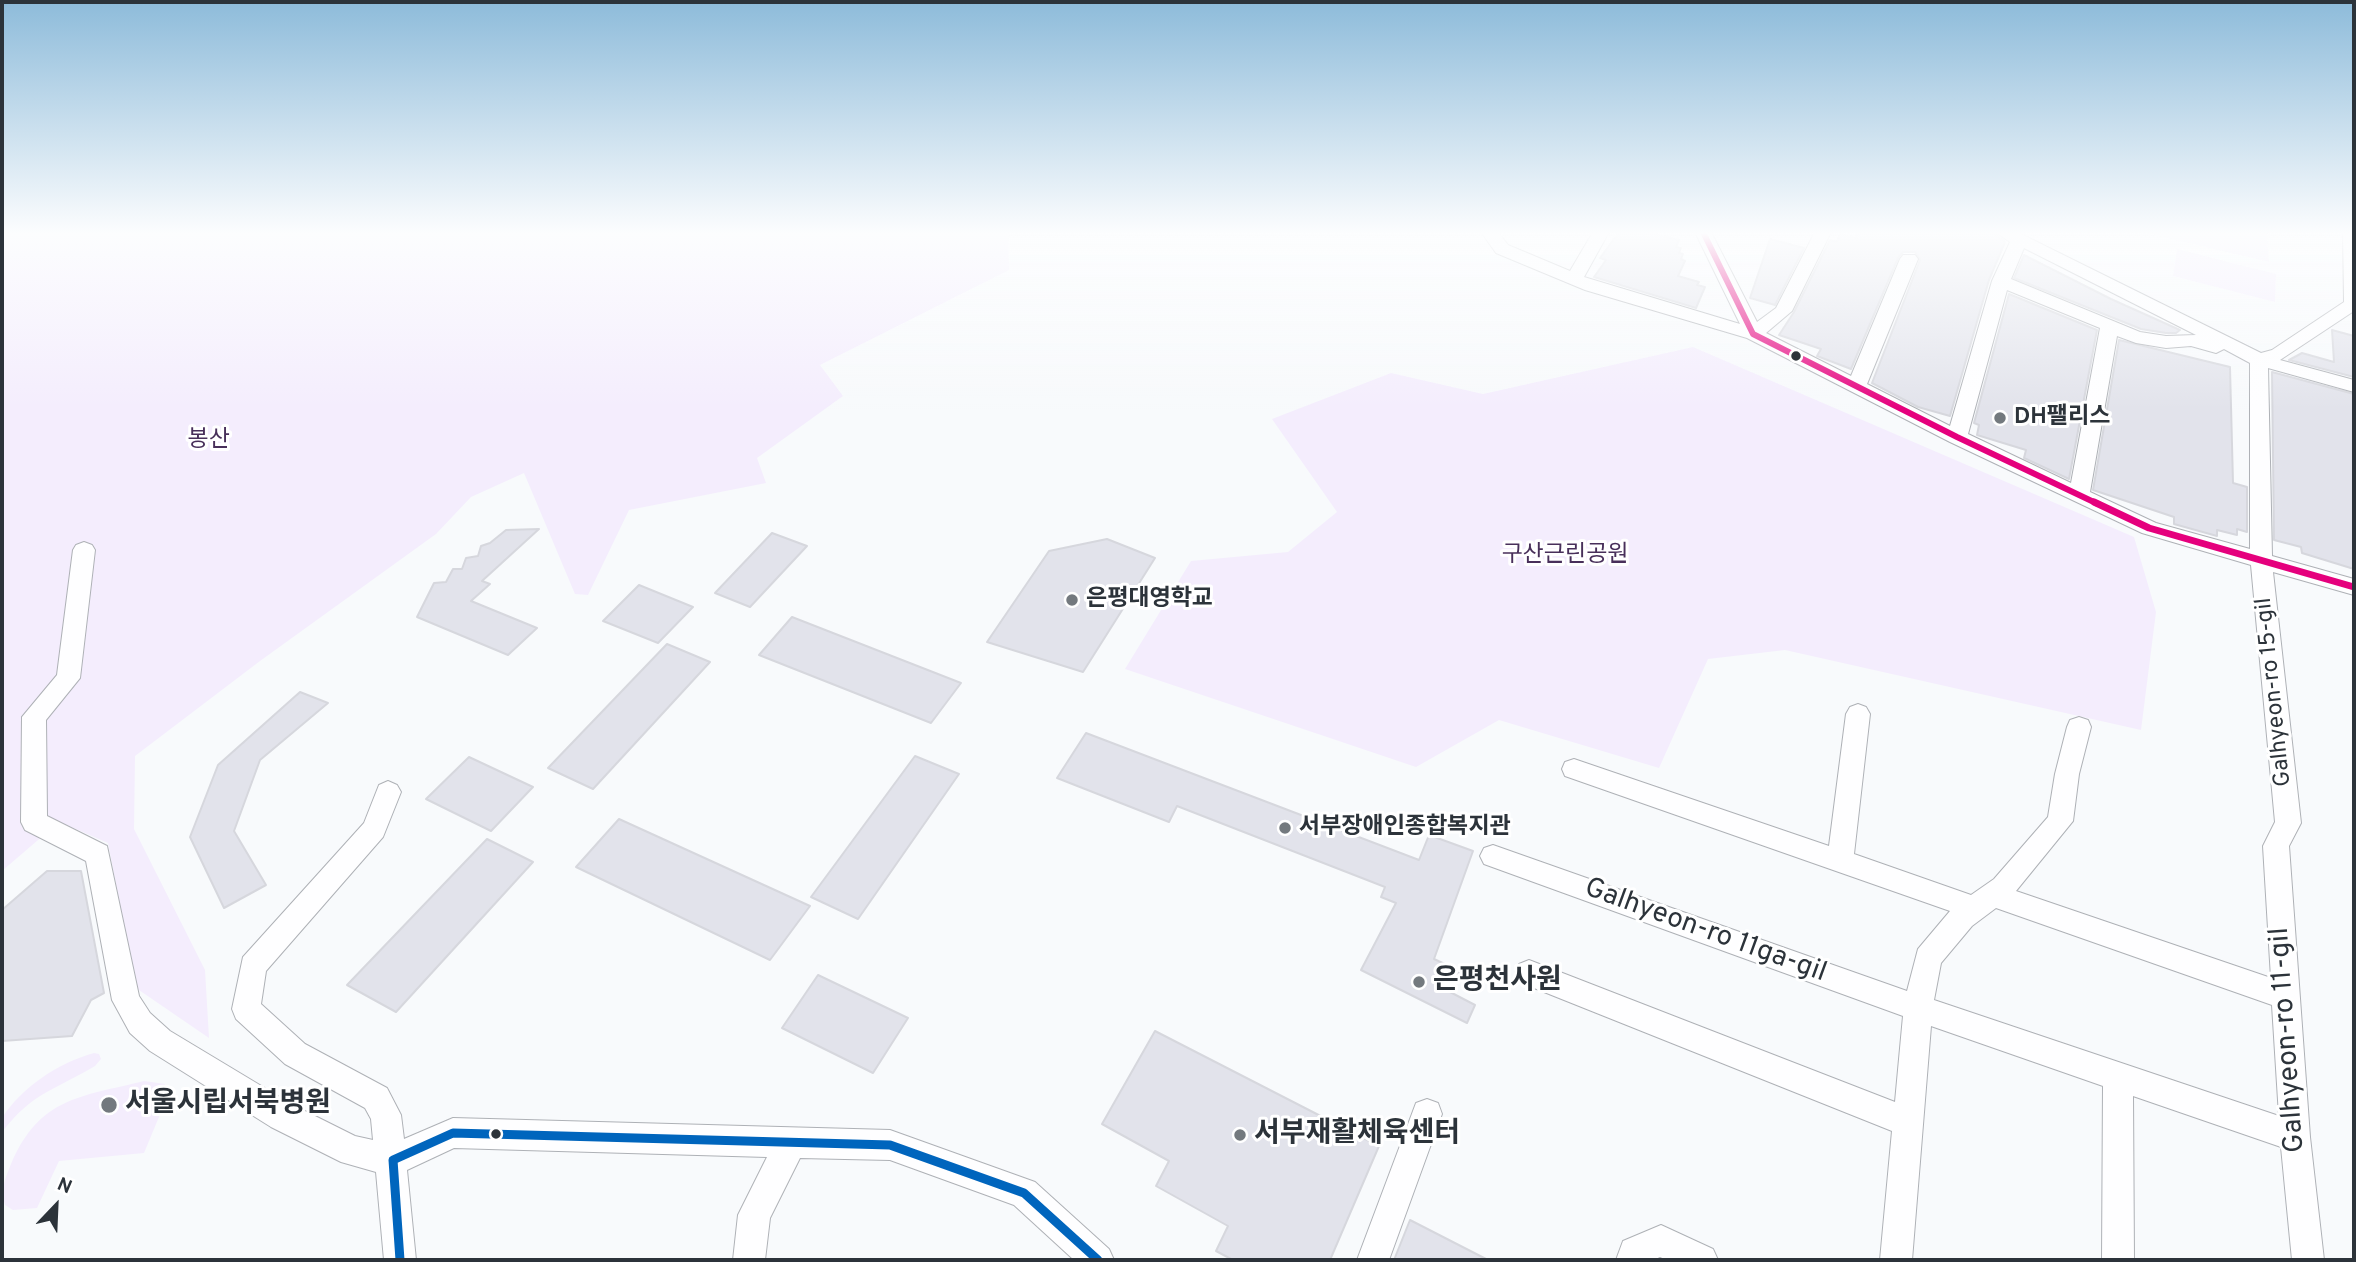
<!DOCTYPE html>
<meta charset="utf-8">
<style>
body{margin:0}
#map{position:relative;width:2356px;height:1262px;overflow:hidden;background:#f8fafc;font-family:Overpass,sans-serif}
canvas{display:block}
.frame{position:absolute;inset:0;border:4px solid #2c333a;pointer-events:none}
.north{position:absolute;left:21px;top:1171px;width:70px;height:70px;-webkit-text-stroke:5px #fff;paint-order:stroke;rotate:23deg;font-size:19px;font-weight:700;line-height:28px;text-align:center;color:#2c333a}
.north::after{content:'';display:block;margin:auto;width:24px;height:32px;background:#2c333a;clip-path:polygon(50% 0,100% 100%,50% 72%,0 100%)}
</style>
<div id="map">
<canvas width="2356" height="1262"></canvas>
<div class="frame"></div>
<div class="north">N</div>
</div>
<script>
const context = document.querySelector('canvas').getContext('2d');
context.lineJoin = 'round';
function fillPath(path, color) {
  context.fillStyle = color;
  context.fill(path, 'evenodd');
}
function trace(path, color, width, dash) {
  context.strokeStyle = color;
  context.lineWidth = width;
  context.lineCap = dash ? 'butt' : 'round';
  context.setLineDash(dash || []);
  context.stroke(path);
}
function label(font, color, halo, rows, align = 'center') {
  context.font = font + ' Overpass,"Noto Sans KR",sans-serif';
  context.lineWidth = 6;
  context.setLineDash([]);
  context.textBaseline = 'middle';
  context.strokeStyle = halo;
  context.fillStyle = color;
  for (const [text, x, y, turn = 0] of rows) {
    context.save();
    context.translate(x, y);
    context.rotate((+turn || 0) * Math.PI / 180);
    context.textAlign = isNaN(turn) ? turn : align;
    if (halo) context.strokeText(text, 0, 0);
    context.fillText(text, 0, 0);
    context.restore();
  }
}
const green = new Path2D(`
 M2 232H1008L1009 270 820 365 843 396 757 458 766 483 629 510 588 595 575 594 524 473 471 497 436 534 260 661 135 756 134 829 205 970 209 1038 136 988 108 843 62 823 38 840 2 871Z
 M2142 232H2267L2269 262Z
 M2177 249 2276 274 2275 302 2173 276Z
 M1693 347 2134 537 2156 612 2141 730 1785 650 1708 659 1659 768 1499 720 1416 767 1125 669 1191 561 1288 552 1337 512 1272 419 1391 373 1483 394Z
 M94 1053 99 1054 101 1059 95 1066C55 1090 33 1092 2 1132V1118C22 1087 58 1063 94 1053Z
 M144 1081 165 1084 166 1100 144 1153 59 1161 37 1208 13 1210 5 1205C0 1190 5 1179 11 1164 40 1097 80 1097 144 1081Z`);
const building = new Path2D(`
 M1619 232H1646L1679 240 1676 247 1681 248 1679 253 1683 254 1681 259 1685 261 1678 276 1699 282 1697 285 1705 287 1696 308 1594 277 1606 260 1600 258Z
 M1858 232H1993L2005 242 1989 280 1950 416 1918 407 1872 383 1920 260 1915 252H1903L1898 258 1851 369 1817 356 1821 349 1779 335 1794 312 1830 240 1837 242 1840 234 1857 238Z
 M1770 239 1804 248 1775 305 1750 298Z
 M2024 255 2111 299 2180 330 2176 333H2166L2141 329 2014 278Z
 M2009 294 2097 330 2069 479 2024 458 2026 450 1977 435 1979 425 1974 423Z
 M2332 330 2354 336V377L2289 360 2302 353 2334 362Z
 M2119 340 2230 367 2233 483 2247 487V532L2237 529V535L2217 530V536L2174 524V517L2093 490Z
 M2272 372 2354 394V569L2302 553 2301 547 2274 540Z
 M539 529 482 581 490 584 471 601 537 628 508 655 417 617 434 583 446 582 453 569H462L466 558 478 556 481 546 490 543 506 530Z
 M772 533 807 546 750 607 715 593Z
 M1107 539 1155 558 1083 672 987 642 1049 551Z
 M639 585 693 607 658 643 603 621Z
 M792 617 961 683 931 723 759 655Z
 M667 644 710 662 593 789 548 768Z
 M300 692 328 703 260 760 234 831 266 885 224 908 190 837 218 765Z
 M1086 733 1419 860 1429 835 1473 851 1434 959 1460 971 1450 992 1475 1005 1467 1023 1361 970 1396 903 1381 897 1385 887 1177 806 1169 822 1057 778Z
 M915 756 959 774 858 919 811 897Z
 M469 757 533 787 491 831 426 799Z
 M619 819 810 906 770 960 576 867Z
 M487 839 533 862 396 1012 347 985Z
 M47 871H81L104 993 91 1000 72 1036 2 1041V910Z
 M818 975 908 1018 873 1073 782 1028Z
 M1155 1031 1379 1146 1330 1260H1233L1216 1251 1228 1226 1156 1186 1169 1161 1102 1124Z
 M1410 1220 1488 1260H1394Z`);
const minor = new Path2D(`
 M1481 232H1498L1508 245 1570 271 1593 232H1609L1584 277 1740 324 1695 232H1711L1757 322 1776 308 1815 232H1831L1792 311 1766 333 1851 376 1900 259 1903 255H1915L1918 259 1867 384 1950 426 1992 281 2010 242 1996 232H2017L2261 353 2272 350 2344 302 2343 232H2354V311L2280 360 2354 380V392L2268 368 2272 556 2354 579V595L2273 572 2301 823 2289 846 2310 1137 2324 1260H2292L2281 1147 2133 1096 2134 1260H2102L2103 1086 1931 1026 1912 1260H1880L1892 1131 1519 982 1515 973 1519 964 1529 960 1895 1102 1903 1016 1484 864 1480 856 1484 848 1493 845 1907 991 1918 949 1950 911 1565 776 1562 769 1565 762 1574 759 1829 846 1846 714 1850 707 1858 704 1866 707 1870 714 1854 854 1971 895 1994 879 2048 817 2055 774 2067 727 2070 720 2079 717 2088 720 2091 727 2079 774 2073 821 2016 891 2271 978 2263 846 2275 822 2251 565 2142 533 1950 442 1747 338 1585 290 1496 253ZM2024 248 2196 335 2166 336 2140 332 2011 279ZM2007 290 2100 328 2071 483 1968 434ZM2117 336 2136 343 2166 348 2191 346 2216 353 2224 349 2250 363V549L2156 523 2090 492ZM1996 908 2272 1005 2279 1116 1934 1000 1941 963 1972 926Z
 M84 542 92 545 95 550 80 678 46 720 47 816 107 846 139 996 150 1013 170 1031 293 1105 355 1136 373 1140 371 1119 365 1108 285 1064 236 1019 232 1009 243 957 364 823 379 785 388 781 397 785 401 792 383 837 266 971 261 1004 305 1044 387 1088 401 1115 404 1139 453 1118 890 1130 1035 1182 1109 1249 1114 1260H1074L1014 1205 890 1160 800 1158 770 1218 765 1260H733L738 1215 767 1157 454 1148 407 1170 416 1260H384L376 1172 341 1162 271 1127 150 1051 130 1033 112 1000 86 861 25 830 21 822 22 717 57 675 73 550 76 545Z
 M1427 1099 1438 1103 1442 1114 1389 1260H1357L1416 1103Z
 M1661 1225 1713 1249 1718 1260H1667L1660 1257 1653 1260H1616L1623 1241Z`);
const bus1 = new Path2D(`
 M400 1260 393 1160 453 1133 890 1145 1024 1193 1098 1260`);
const bus2Far1 = new Path2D(`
 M1703 232 1753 334 1957 437 2098 504`);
const bus2 = new Path2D(`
 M2094 502 2149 528 2354 587`);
const markers = [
 [1796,356,6,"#2c333a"],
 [2000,418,7,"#73797e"],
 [1072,600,7,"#73797e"],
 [1285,828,7,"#73797e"],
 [1419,982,7,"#73797e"],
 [109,1105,9,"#73797e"],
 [496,1134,6,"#2c333a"],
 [1240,1135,7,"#73797e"]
];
const poiNames = [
 ["DH팰리스",2014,418],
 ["은평대영학교",1086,600],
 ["서부장애인종합복지관",1299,828]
];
const parkNames = [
 ["봉산",209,441],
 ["구산근린공원",1565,556]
];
const streetNames = [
 ["Galhyeon-ro 15-gil",2275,692,-96]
];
const nearStreetnames = [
 ["Galhyeon-ro 11ga-gil",1705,932,20],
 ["Galhyeon-ro 11-gil",2289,1040,-94]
];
const nearPoinames = [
 ["은평천사원",1433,982],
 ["서울시립서북병원",125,1105],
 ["서부재활체육센터",1254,1135]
];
fillPath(green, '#f4edfd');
fillPath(building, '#e2e3eb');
trace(building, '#d6d7dd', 2);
trace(minor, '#aeb1b6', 2);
fillPath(minor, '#fefeff');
trace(bus1, '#0065bd', 9);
trace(bus2Far1, '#e5007d', 6);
trace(bus2, '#e5007d', 7);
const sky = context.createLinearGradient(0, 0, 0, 409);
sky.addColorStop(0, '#8dbbda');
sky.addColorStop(0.57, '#fcfdfe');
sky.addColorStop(1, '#fcfdfe00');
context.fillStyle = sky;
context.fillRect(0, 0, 2356, 409);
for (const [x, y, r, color] of markers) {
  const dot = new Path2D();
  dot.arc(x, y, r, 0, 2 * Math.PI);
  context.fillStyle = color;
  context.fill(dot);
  trace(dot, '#fff', 2.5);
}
label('bold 23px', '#2c333a', '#fff', poiNames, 'left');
label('23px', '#482f5a', '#fff', parkNames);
label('23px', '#2c333a', '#fff', streetNames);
label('28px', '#2c333a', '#fff', nearStreetnames);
label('bold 28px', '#2c333a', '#fff', nearPoinames, 'left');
</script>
